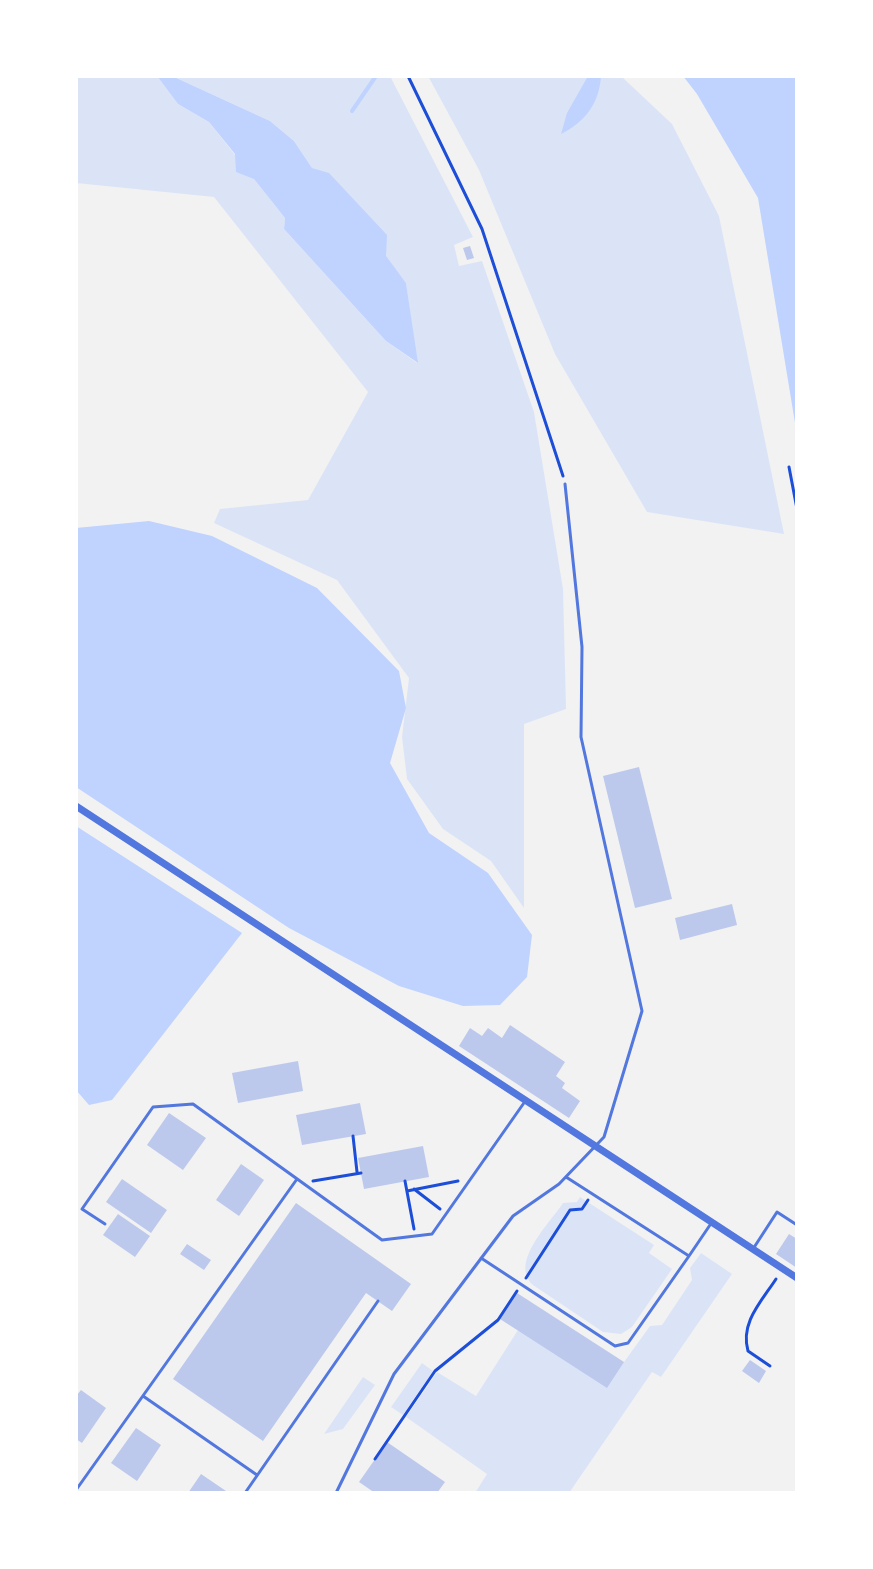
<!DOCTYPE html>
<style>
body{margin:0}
#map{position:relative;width:873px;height:1569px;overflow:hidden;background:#f2f2f2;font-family:"Noto Sans",sans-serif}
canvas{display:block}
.frame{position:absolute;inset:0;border:78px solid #fff;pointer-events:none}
</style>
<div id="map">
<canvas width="873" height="1569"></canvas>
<div class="frame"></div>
</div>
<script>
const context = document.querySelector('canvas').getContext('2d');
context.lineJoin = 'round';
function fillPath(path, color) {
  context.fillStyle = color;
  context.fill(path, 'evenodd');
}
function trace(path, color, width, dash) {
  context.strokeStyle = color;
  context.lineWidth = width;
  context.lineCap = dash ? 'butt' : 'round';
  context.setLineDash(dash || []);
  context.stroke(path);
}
const green = new Path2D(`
 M76 76H157L178 104 209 122 285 218 284 229 386 341 417 363 406 283 312 168 294 141 270 121 172 76H390L473 237 454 245 459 266 482 261 534 412 563 589 566 709 524 724V908L491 861 443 829 407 779 402 737 409 678 337 580 214 523 220 509 308 500 368 392 214 197 76 183Z
 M428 76H621L672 124 719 216 784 534 647 512 555 354 479 170Z
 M580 1197 654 1245 649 1253 672 1269 632 1327 621 1334 603 1332 533 1285C509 1263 549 1224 563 1203L577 1202Z
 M701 1253 732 1274 661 1377 652 1372 569 1493H475L487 1474 406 1417 437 1372 476 1396 518 1330 624 1362 650 1326 662 1325 692 1280 690 1268Z
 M422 1363 433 1371 403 1415 391 1407Z
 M363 1377 375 1385 343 1429 324 1434Z`);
const water = new Path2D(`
 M157 76H172L270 121 294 141 312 168 329 173 387 235 386 256 406 283 418 363 386 341 284 229 285 218 254 179 236 172 235 154 209 122 178 104Z
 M588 76H601C599 104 585 122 561 134L567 113Z
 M683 76H797V435L758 198 697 94Z
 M149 521 212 536 317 588 399 671 406 708 390 763 429 833 488 873 532 935 527 977 500 1005 463 1006 399 986 289 928 76 787V528Z
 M76 826 242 933 112 1100 89 1105 76 1090Z`);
const stream = new Path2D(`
 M352 111 376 76`);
const building = new Path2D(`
 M470 246 474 258 467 260 463 248Z
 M639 767 672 899 635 908 603 776Z
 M732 904 737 925 680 940 675 918Z
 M510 1025 565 1062 556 1076 565 1083 562 1088 580 1101 569 1118 459 1046 470 1028 482 1036 488 1028 502 1038Z
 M298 1061 303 1091 238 1103 232 1073Z
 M360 1103 366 1134 302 1145 296 1115Z
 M169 1113 206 1138 183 1170 147 1145Z
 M423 1146 429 1177 364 1189 358 1158Z
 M241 1164 264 1180 239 1216 216 1200Z
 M122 1179 167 1210 151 1233 106 1202Z
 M296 1203 411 1284 392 1311 366 1293 263 1441 173 1379Z
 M118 1214 150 1236 135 1257 103 1235Z
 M789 1234 797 1239V1268L776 1254Z
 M187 1244 211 1260 204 1270 180 1254Z
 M517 1293 624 1362 607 1388 500 1319Z
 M750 1360 766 1371 759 1383 742 1371Z
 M81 1390 106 1408 82 1443 76 1439V1396Z
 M136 1428 161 1445 137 1481 111 1463Z
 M387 1442 445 1482 437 1493H375L359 1482Z
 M201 1474 226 1491 224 1493H188Z`);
const path = new Path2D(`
 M408 76 482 229 563 476
 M789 467 797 509
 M353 1136 357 1172
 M313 1181 361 1173
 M405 1181 414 1229
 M414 1189 440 1209
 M407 1191 458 1181
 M526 1278 570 1210 582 1209 588 1200
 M770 1366 748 1351C740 1323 761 1302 776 1279
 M375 1459 435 1371 498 1320 517 1291`);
const service = new Path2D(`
 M566 1177 689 1256 710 1225
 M105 1224 82 1209 153 1107 193 1104 382 1240 432 1234 526 1100
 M753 1249 777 1212 797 1225
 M481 1258 615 1346 628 1343 689 1256
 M143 1396 257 1475
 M76 1490 297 1179
 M245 1493 378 1301
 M336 1493 394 1374 513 1216 559 1184 604 1137 642 1011 581 737 582 647 565 484`);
const minor = new Path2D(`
 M76 806 797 1278`);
fillPath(green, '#dbe4f7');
fillPath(water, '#bfd3fe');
trace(stream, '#bfd3fe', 4);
fillPath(building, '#bdc9ec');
trace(path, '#1d4ed8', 3);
trace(service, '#5277de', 3);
trace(minor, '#5277de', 7);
</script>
